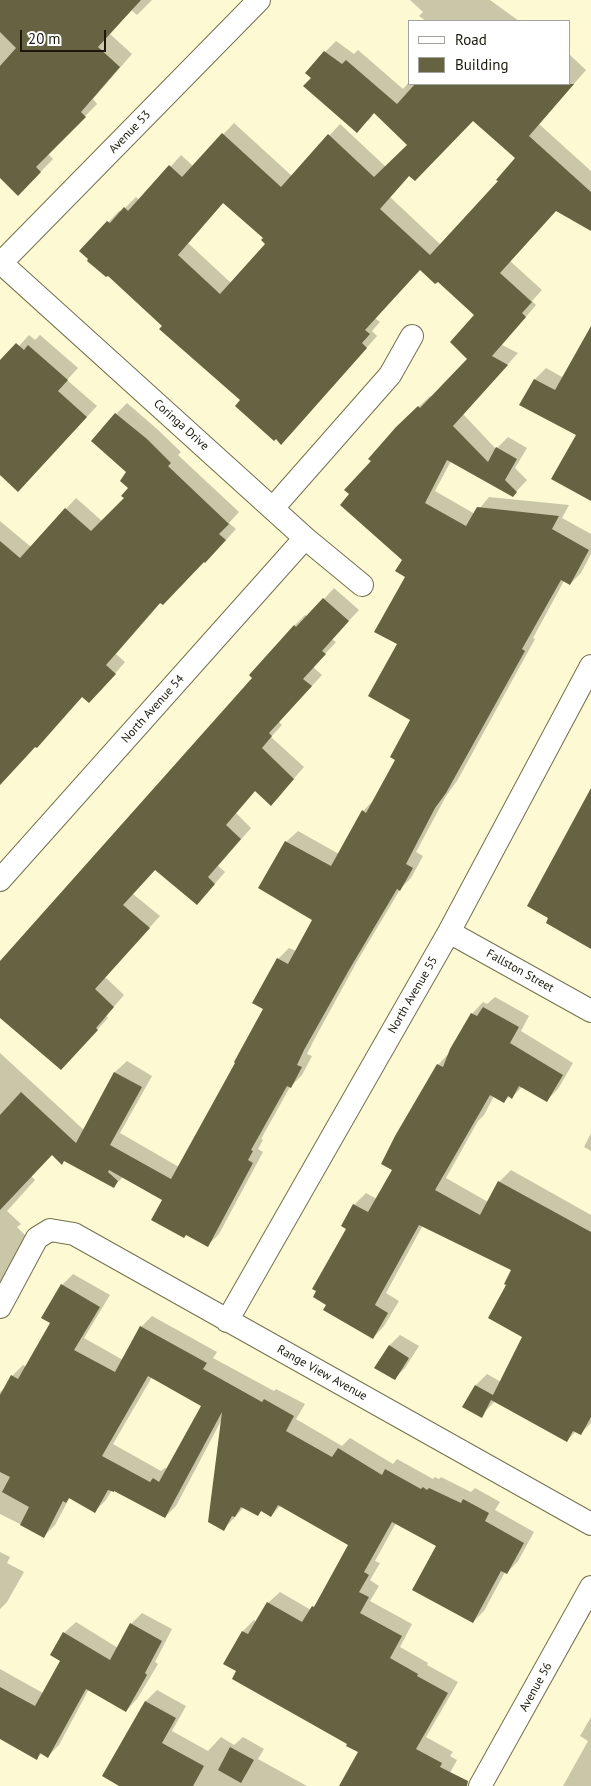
<!DOCTYPE html>
<style>
body{margin:0}
#map{position:relative;width:591px;height:1786px;overflow:hidden;background:#fcf9d3;font-family:"PT Sans",sans-serif}
canvas{display:block}
.legend{position:absolute;left:408px;top:20px;width:162px;height:65px;box-sizing:border-box;background:#fff;border:1px solid #a3a39d;margin:0;padding:6px 9px;list-style:none;font-size:15px;color:#19180a}
.legend li{display:flex;align-items:center;gap:10px;height:25px}
.legend b{width:25px;border:1px solid #a3a39d}
.scale{position:absolute;left:20px;top:30px;width:86px;height:22px;box-sizing:border-box;border:2px solid #19180a;border-top:0;padding-left:6px;font-size:15px;line-height:18px;white-space:nowrap;color:#19180a;-webkit-text-stroke:4px #fff;paint-order:stroke}
</style>
<div id="map">
<canvas width="591" height="1786"></canvas>
<ul class="legend">
<li><b style="height:6px;background:#fff"></b>Road</li>
<li><b style="height:14px;background:#666342"></b>Building</li>
</ul>
<div class="scale">20 m</div>
</div>
<script>
const context = document.querySelector('canvas').getContext('2d');
context.lineJoin = 'round';
function fillPath(path, color) {
  context.fillStyle = color;
  context.fill(path, 'evenodd');
}
function trace(path, color, width, dash) {
  context.strokeStyle = color;
  context.lineWidth = width;
  context.lineCap = dash ? 'butt' : 'round';
  context.setLineDash(dash || []);
  context.stroke(path);
}
function label(font, color, halo, rows, align = 'center') {
  context.font = font + ' "PT Sans",sans-serif';
  context.lineWidth = 5;
  context.setLineDash([]);
  context.textBaseline = 'middle';
  context.strokeStyle = halo;
  context.fillStyle = color;
  for (const [text, x, y, turn = 0] of rows) {
    context.save();
    context.translate(x, y);
    context.rotate((+turn || 0) * Math.PI / 180);
    context.textAlign = isNaN(turn) ? turn : align;
    if (halo) context.strokeText(text, 0, 0);
    context.fillText(text, 0, 0);
    context.restore();
  }
}
const shadow = new Path2D(`
 M0 0H152L137 15 131 10 110 34 132 54 93 99 97 104 48 154 53 159 31 182 0 177Z
 M410 0H490L519 21H426L419 16 423 12Z
 M336 41 354 54 358 50 403 89 410 81V84H570V55L586 70 539 124 591 171V229L556 210 510 261 542 290 532 301 536 305 502 345 518 353 463 414 496 449 508 437 527 448 515 468 527 480 513 495 451 461 435 491 475 514 489 497 569 505 562 518 591 534V554L581 573 570 584 564 581 533 638 535 639 457 781 446 796 416 852 423 856 411 878 401 888 359 958 315 1038 307 1054 312 1056 302 1075 290 1087 261 1139 263 1140 258 1149 263 1152 219 1234 208 1245 164 1199 123 1177 114 1186 52 1154 31 1176 35 1180 7 1211 21 1224 17 1227 26 1236 0 1284V1053L84 1130 115 1072 127 1061 152 1076 120 1133 179 1167 264 1009 254 1003 278 959 289 948 296 951 314 919 286 842 298 831 339 854 363 811 374 800 397 760 411 720 399 644 407 576 403 560 373 461 397 428 430 396 432 398 469 359 475 315 438 280 420 268 375 318 380 322 372 331 377 336 292 432 242 400 164 325 81 251 119 211 121 212 136 197 140 201 181 155 193 166 234 123 292 176 340 124 386 167 408 145 375 112 368 121 312 77 325 52ZM473 120 517 158 500 181 441 245 390 197 410 175ZM224 202 265 238 267 244 231 283 188 243Z
 M29 335 35 340 40 335 78 368 67 380 97 406 29 479 0 473V367Z
 M591 343V499L577 434 521 404 535 379 546 368 564 378Z
 M127 403 157 429 181 452 178 455 239 512 229 523 236 529 216 551 161 602 116 654 125 662 100 691 83 696 0 785V521L31 547 76 498 102 521 125 498 130 488 128 472 116 414Z
 M334 588 359 610 332 639 336 642 313 667 322 675 279 722 282 725 271 737 304 767 281 793 256 790 236 813 251 828 218 866 225 872 207 893 156 869 133 894 160 916 105 977 124 995 106 1016 108 1018 71 1058 0 1017V963L254 678 294 626 305 615 308 617Z
 M495 997 529 1016 521 1031 573 1063 558 1089 546 1101 523 1086 512 1097 510 1096 504 1101 494 1096 484 1115 478 1121 446 1178 488 1202 499 1182 511 1170 591 1215V1423L581 1433 576 1431 567 1441 495 1401 481 1416 476 1385 487 1374 501 1382 523 1336 507 1285 513 1269 423 1225 386 1293 399 1301 384 1326 373 1338 328 1304 354 1205 366 1193 377 1199 393 1169 438 1065 449 1053 472 1014 483 1002 487 1004Z
 M591 1133V1151L584 1147Z
 M73 1274 110 1295 84 1338 123 1360 141 1327 152 1316 217 1352 213 1358 274 1391 276 1389 305 1404 296 1419 342 1446 350 1438 393 1464 397 1459 433 1479 435 1477 439 1479 441 1477 471 1492 475 1488 500 1502 495 1510 534 1532 518 1561 507 1573 505 1572 484 1611 473 1622 438 1546 396 1523 375 1561 380 1563 370 1580 379 1586 370 1601 412 1624 400 1647 428 1663 427 1665 458 1682 426 1737 453 1752 450 1756 457 1760 446 1780 440 1786H340L360 1752 238 1671 243 1631 254 1620 257 1622 268 1603 280 1592 311 1610 319 1600 350 1545 281 1505 271 1516 262 1510 258 1515 244 1507 224 1529 222 1419 176 1506 165 1517 114 1490H112L106 1500 95 1511 70 1497 55 1525 44 1536 0 1514V1392L7 1386 12 1376 23 1365 27 1367 51 1323 62 1285ZM152 1377 203 1405 168 1469 165 1468 161 1471 113 1444Z
 M400 1335 419 1346 405 1368 394 1379 390 1345Z
 M0 1552 10 1557 7 1563 24 1572 7 1602 0 1609Z
 M142 1613 172 1629 155 1662 158 1664 137 1699 126 1711 89 1689 59 1745 48 1756 42 1753 37 1758 0 1738V1669L43 1693 61 1661 64 1633 76 1622 118 1648 131 1624Z
 M157 1690 186 1706 172 1731 208 1751 221 1737 234 1745 243 1737 264 1749 258 1759 307 1786H122L104 1776 146 1701Z
 M591 1717V1786H563L588 1741 580 1736Z`);
const building = new Path2D(`
 M0 0H141L98 47 120 67 81 112 86 117 36 167 41 172 18 196 0 178V66L16 48 0 32Z
 M324 51 342 64 346 60 397 104 415 84H574L529 136 591 192V231L556 211 500 273 532 302 522 313 526 317 492 356 508 365 453 426 488 462 496 447 517 459 505 480 517 492 513 497 447 460 425 503 466 526 477 507 559 516 552 529 589 550 570 585 561 580 522 649 525 651 446 793 435 808 406 864 413 868 400 891 397 889 349 970 304 1050 297 1065 302 1067 291 1088 287 1086 251 1150 253 1151 248 1160 253 1163 208 1247 186 1235 184 1238 151 1220 162 1200 109 1170 108 1172 118 1181 114 1188 64 1161 62 1165 52 1155 0 1210V1115L21 1092 76 1143 114 1072 142 1087 110 1145 171 1179 235 1063 234 1062 263 1009 252 1003 277 958 288 964 312 920 258 888 285 841 331 866 362 810 366 813 395 760 390 757 410 720 368 696 397 644 374 632 405 577 395 571 402 560 340 505 349 494 344 490 371 461 368 459 396 427 418 406 420 408 467 359 450 342 474 315 438 282 435 284 420 270 365 330 370 334 362 343 367 348 281 445 276 439 274 441 235 406 240 400 159 329 162 326 108 276 106 277 87 261 88 259 79 251 107 221 110 223 124 207 128 211 169 165 182 177 222 133 281 187 328 134 374 177 407 145 374 113 357 133 303 86 311 78 305 73ZM473 121 515 158 496 180 498 181 430 255 380 209 409 176 415 181ZM223 203 263 238 261 240 265 244 220 294 178 255Z
 M591 326V501L551 479 576 435 519 405 534 379 555 390Z
 M16 343 24 350 28 345 68 380 58 391 87 417 18 492 0 475V360Z
 M115 413 147 439 171 463 168 466 229 524 219 534 226 540 205 563 204 562 163 605 160 603 106 665 116 674 89 703 82 697 37 748 35 747 0 785V541L20 558 65 508 91 531 124 498 121 496 128 488 120 481 126 472 91 441Z
 M323 598 349 621 322 651 326 654 303 679 312 686 269 733 272 736 262 748 294 779 271 806 255 791 226 825 241 839 208 877 215 884 197 905 155 870 123 905 150 928 95 989 114 1007 96 1028 98 1030 61 1070 0 1018V961L252 678 249 675 294 625 296 627Z
 M591 788V949L546 923 548 918 527 906Z
 M483 1007 519 1027 510 1043 563 1075 547 1102 519 1086 512 1099 508 1096 504 1103 490 1095 435 1190 480 1215 498 1181 591 1232V1417L581 1435 573 1431 567 1442 491 1400 482 1418 462 1407 475 1385 493 1395 522 1337 488 1318 506 1285 504 1284 511 1270 419 1225 376 1303 375 1305 388 1313 373 1339 323 1310 326 1305 313 1297 316 1291 312 1289 346 1229 341 1226 353 1204 368 1212 392 1170 381 1164 395 1136 437 1064 443 1067 450 1049 471 1013 477 1016Z
 M61 1284 100 1307 74 1350 115 1372 140 1326 207 1363 203 1369 262 1402 264 1399 294 1416 286 1431 332 1457 338 1448 382 1475 385 1469 421 1489 423 1487 427 1490 429 1488 461 1503 463 1499 489 1513 485 1521 524 1543 507 1574 501 1571 473 1623 412 1590 436 1546 392 1522 364 1572 369 1575 359 1592 369 1597 360 1613 402 1636 390 1658 418 1674 417 1676 448 1693 416 1749 442 1763 440 1767 468 1781 467 1786H339L358 1752 346 1746 347 1744 232 1679 236 1671 223 1664 242 1631 248 1634 267 1602 302 1622 312 1606 314 1607 348 1545 278 1505 271 1517 261 1511 258 1516 241 1507 235 1517 232 1516 224 1531 208 1522 222 1412 165 1518 114 1491V1492L108 1490 95 1513 69 1498 66 1503 63 1501 44 1538 20 1525 29 1507 2 1492 10 1477 0 1472V1395L11 1375 18 1379 50 1323 41 1318ZM148 1376 201 1406 159 1482 153 1478 150 1482 102 1456Z
 M389 1345 409 1358 395 1380 374 1368Z
 M130 1623 162 1641 145 1673 147 1675 126 1712 86 1689 48 1758 40 1753 37 1760 0 1739V1687L35 1706 60 1661 50 1655 63 1632 110 1660Z
 M145 1701 176 1718 162 1743 204 1766 193 1786H119L102 1776Z
 M230 1747 254 1760 241 1783 218 1770Z`);
const minor = new Path2D(`
 M0 262 305 538 362 585
 M0 264 259 0
 M273 508 390 375 412 336
 M0 880 305 538
 M449 932 591 1011
 M0 1307 37 1238 50 1230 74 1234 591 1524
 M227 1321 449 932 591 666
 M480 1786 591 1587`);
const streetNames = [
 ["Avenue 53",130,132,-46],
 ["Coringa Drive",181,425,42],
 ["North Avenue 54",153,709,-48],
 ["Fallston Street",520,971,29],
 ["North Avenue 55",413,995,-60],
 ["Range View Avenue",322,1373,29],
 ["Avenue 56",536,1687,-61]
];
fillPath(shadow, '#0003');
fillPath(building, '#666342');
trace(minor, '#74714f', 24);
trace(minor, '#fff', 22);
label('12px', '#19180a', '#fff', streetNames);
</script>
